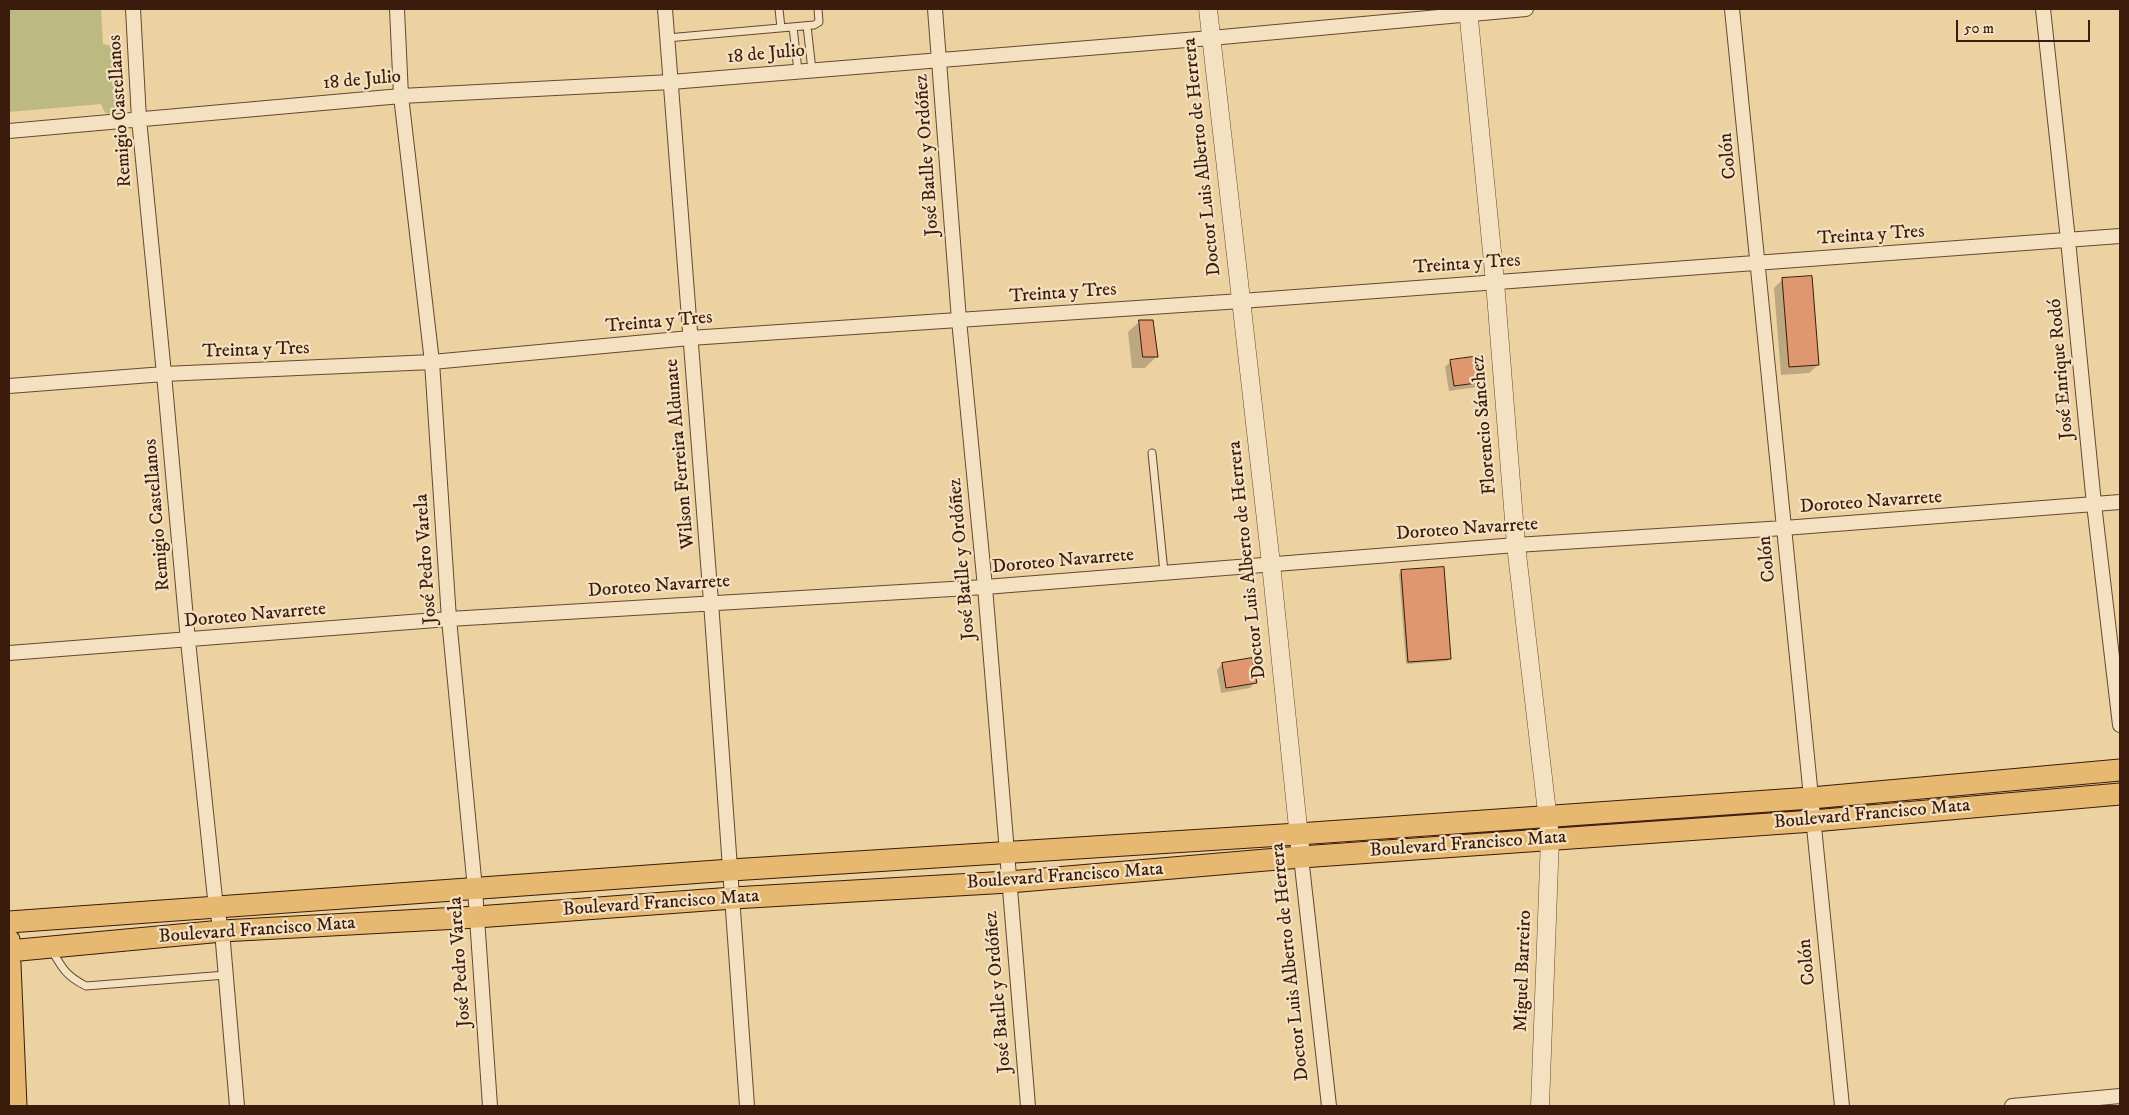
<!DOCTYPE html>
<meta charset="utf-8">
<style>
body{margin:0}
#map{position:relative;width:2129px;height:1115px;overflow:hidden;background:#ecd1a1;font-family:"IM FELL DW Pica",serif}
canvas{display:block}
.frame{position:absolute;inset:0;border:10px solid #3a1b0c;pointer-events:none}
.scale{position:absolute;left:1956px;top:20px;width:134px;height:22px;box-sizing:border-box;border:2px solid #3a1b0c;border-top:0;padding-left:6px;font-size:15px;line-height:18px;white-space:nowrap;color:#3a1b0c;-webkit-text-stroke:4px #f3e1c2;paint-order:stroke}
</style>
<div id="map">
<canvas width="2129" height="1115"></canvas>
<div class="frame"></div>
<div class="scale">50 m</div>
</div>
<script>
const context = document.querySelector('canvas').getContext('2d');
context.lineJoin = 'round';
function fillPath(path, color) {
  context.fillStyle = color;
  context.fill(path, 'evenodd');
}
function trace(path, color, width, dash) {
  context.strokeStyle = color;
  context.lineWidth = width;
  context.lineCap = dash ? 'butt' : 'round';
  context.setLineDash(dash || []);
  context.stroke(path);
}
function label(font, color, halo, rows, align = 'center') {
  context.font = font + ' "IM FELL DW Pica",serif';
  context.lineWidth = 4.5;
  context.setLineDash([]);
  context.textBaseline = 'middle';
  context.strokeStyle = halo;
  context.fillStyle = color;
  for (const [text, x, y, turn = 0] of rows) {
    context.save();
    context.translate(x, y);
    context.rotate((+turn || 0) * Math.PI / 180);
    context.textAlign = isNaN(turn) ? turn : align;
    if (halo) context.strokeText(text, 0, 0);
    context.fillText(text, 0, 0);
    context.restore();
  }
}
const green = new Path2D(`
 M9 9H101L103 44 120 48 122 100 118 111 111 114 105 113 101 104 9 112Z`);
const shadow = new Path2D(`
 M1783 279 1818 365 1809 373 1781 375 1774 288Z
 M1140 321 1157 356 1145 368H1132L1128 332Z
 M1451 361 1482 382 1477 387 1449 391 1445 367Z
 M1401 571 1450 659 1447 661 1406 664 1399 574Z
 M1251 659 1255 682 1250 688 1221 693 1217 670 1222 664Z`);
const building = new Path2D(`
 M1812 276 1819 365 1789 367 1782 278Z
 M1139 320H1153L1158 357H1143Z
 M1480 356 1484 382 1454 386 1450 360Z
 M1444 567 1451 659 1408 662 1401 570Z
 M1252 658 1257 683 1226 688 1222 663Z`);
const service = new Path2D(`
 M779 9 781 28
 M807 26 812 70
 M793 27 798 71
 M667 38 814 25 819 22 818 9
 M1152 453 1164 572
 M51 949C62 968 66 976 86 986L226 975`);
const minor = new Path2D(`
 M133 9 139 119 164 374 188 641 216 908 222 931 237 1106
 M397 9 401 96 432 362 449 619 475 889 490 1106
 M665 9 711 602 747 1106
 M935 9 959 320 985 587 1028 1106
 M1732 9 1842 1106
 M2043 9 2068 240 2094 504 2120 725
 M9 131 401 96 671 82 1211 38 1526 9
 M9 386 164 374 432 362 690 338 1241 301 2120 236
 M9 653 449 619 985 587 1516 545 1784 528 2120 502
 M1301 857 1329 1106
 M2012 1106 2120 1096`);
const tertiary = new Path2D(`
 M1208 9 1271 564 1301 857
 M1468 9 1495 282 1516 545 1550 838 1540 1106`);
const primary = new Path2D(`
 M9 922 731 870 1298 834 1811 798 2120 770
 M9 940 16 1106
 M9 951 222 931 477 917 733 898 1009 882 1301 857 1813 821 2120 794`);
const streetNames = [
 ["18 de Julio",766,55,-5],
 ["18 de Julio",362,81,-5],
 ["Remigio Castellanos",121,111,-94],
 ["José Batlle y Ordóñez",928,155,-94],
 ["Colón",1729,156,-96],
 ["Doctor Luis Alberto de Herrera",1203,157,-96],
 ["Treinta y Tres",1871,236,-4],
 ["Treinta y Tres",1467,265,-4],
 ["Treinta y Tres",1063,294,-4],
 ["Treinta y Tres",659,323,-5],
 ["Treinta y Tres",256,351,-2],
 ["José Enrique Rodó",2062,369,-95],
 ["Florencio Sánchez",1485,425,-95],
 ["Wilson Ferreira Aldunate",681,454,-95],
 ["Doroteo Navarrete",1871,503,-4],
 ["Remigio Castellanos",158,515,-95],
 ["Doroteo Navarrete",1467,530,-4],
 ["José Pedro Varela",427,559,-94],
 ["José Batlle y Ordóñez",963,559,-95],
 ["Colón",1768,559,-96],
 ["Doctor Luis Alberto de Herrera",1248,560,-96],
 ["Doroteo Navarrete",1063,562,-5],
 ["Doroteo Navarrete",659,587,-4],
 ["Doroteo Navarrete",255,616,-5],
 ["Boulevard Francisco Mata",1872,815,-5],
 ["Boulevard Francisco Mata",1468,845,-4],
 ["Boulevard Francisco Mata",1065,877,-4],
 ["Boulevard Francisco Mata",661,904,-4],
 ["Boulevard Francisco Mata",257,931,-4],
 ["José Pedro Varela",461,962,-94],
 ["Doctor Luis Alberto de Herrera",1291,962,-96],
 ["Colón",1808,962,-96],
 ["Miguel Barreiro",1524,971,-88],
 ["José Batlle y Ordóñez",999,992,-95]
];
fillPath(green, '#bdba81');
fillPath(shadow, '#0003');
fillPath(building, '#de976e');
trace(building, '#3a1b0c', 1);
trace(service, '#664831', 9);
trace(minor, '#664831', 16);
trace(tertiary, '#664831', 19);
trace(primary, '#3a1b0c', 23);
trace(service, '#f3e1c2', 7);
trace(minor, '#f3e1c2', 14);
trace(tertiary, '#f3e1c2', 18);
trace(primary, '#e6b870', 21);
label('19px', '#3a1b0c', '#f3e1c2', streetNames);
</script>
